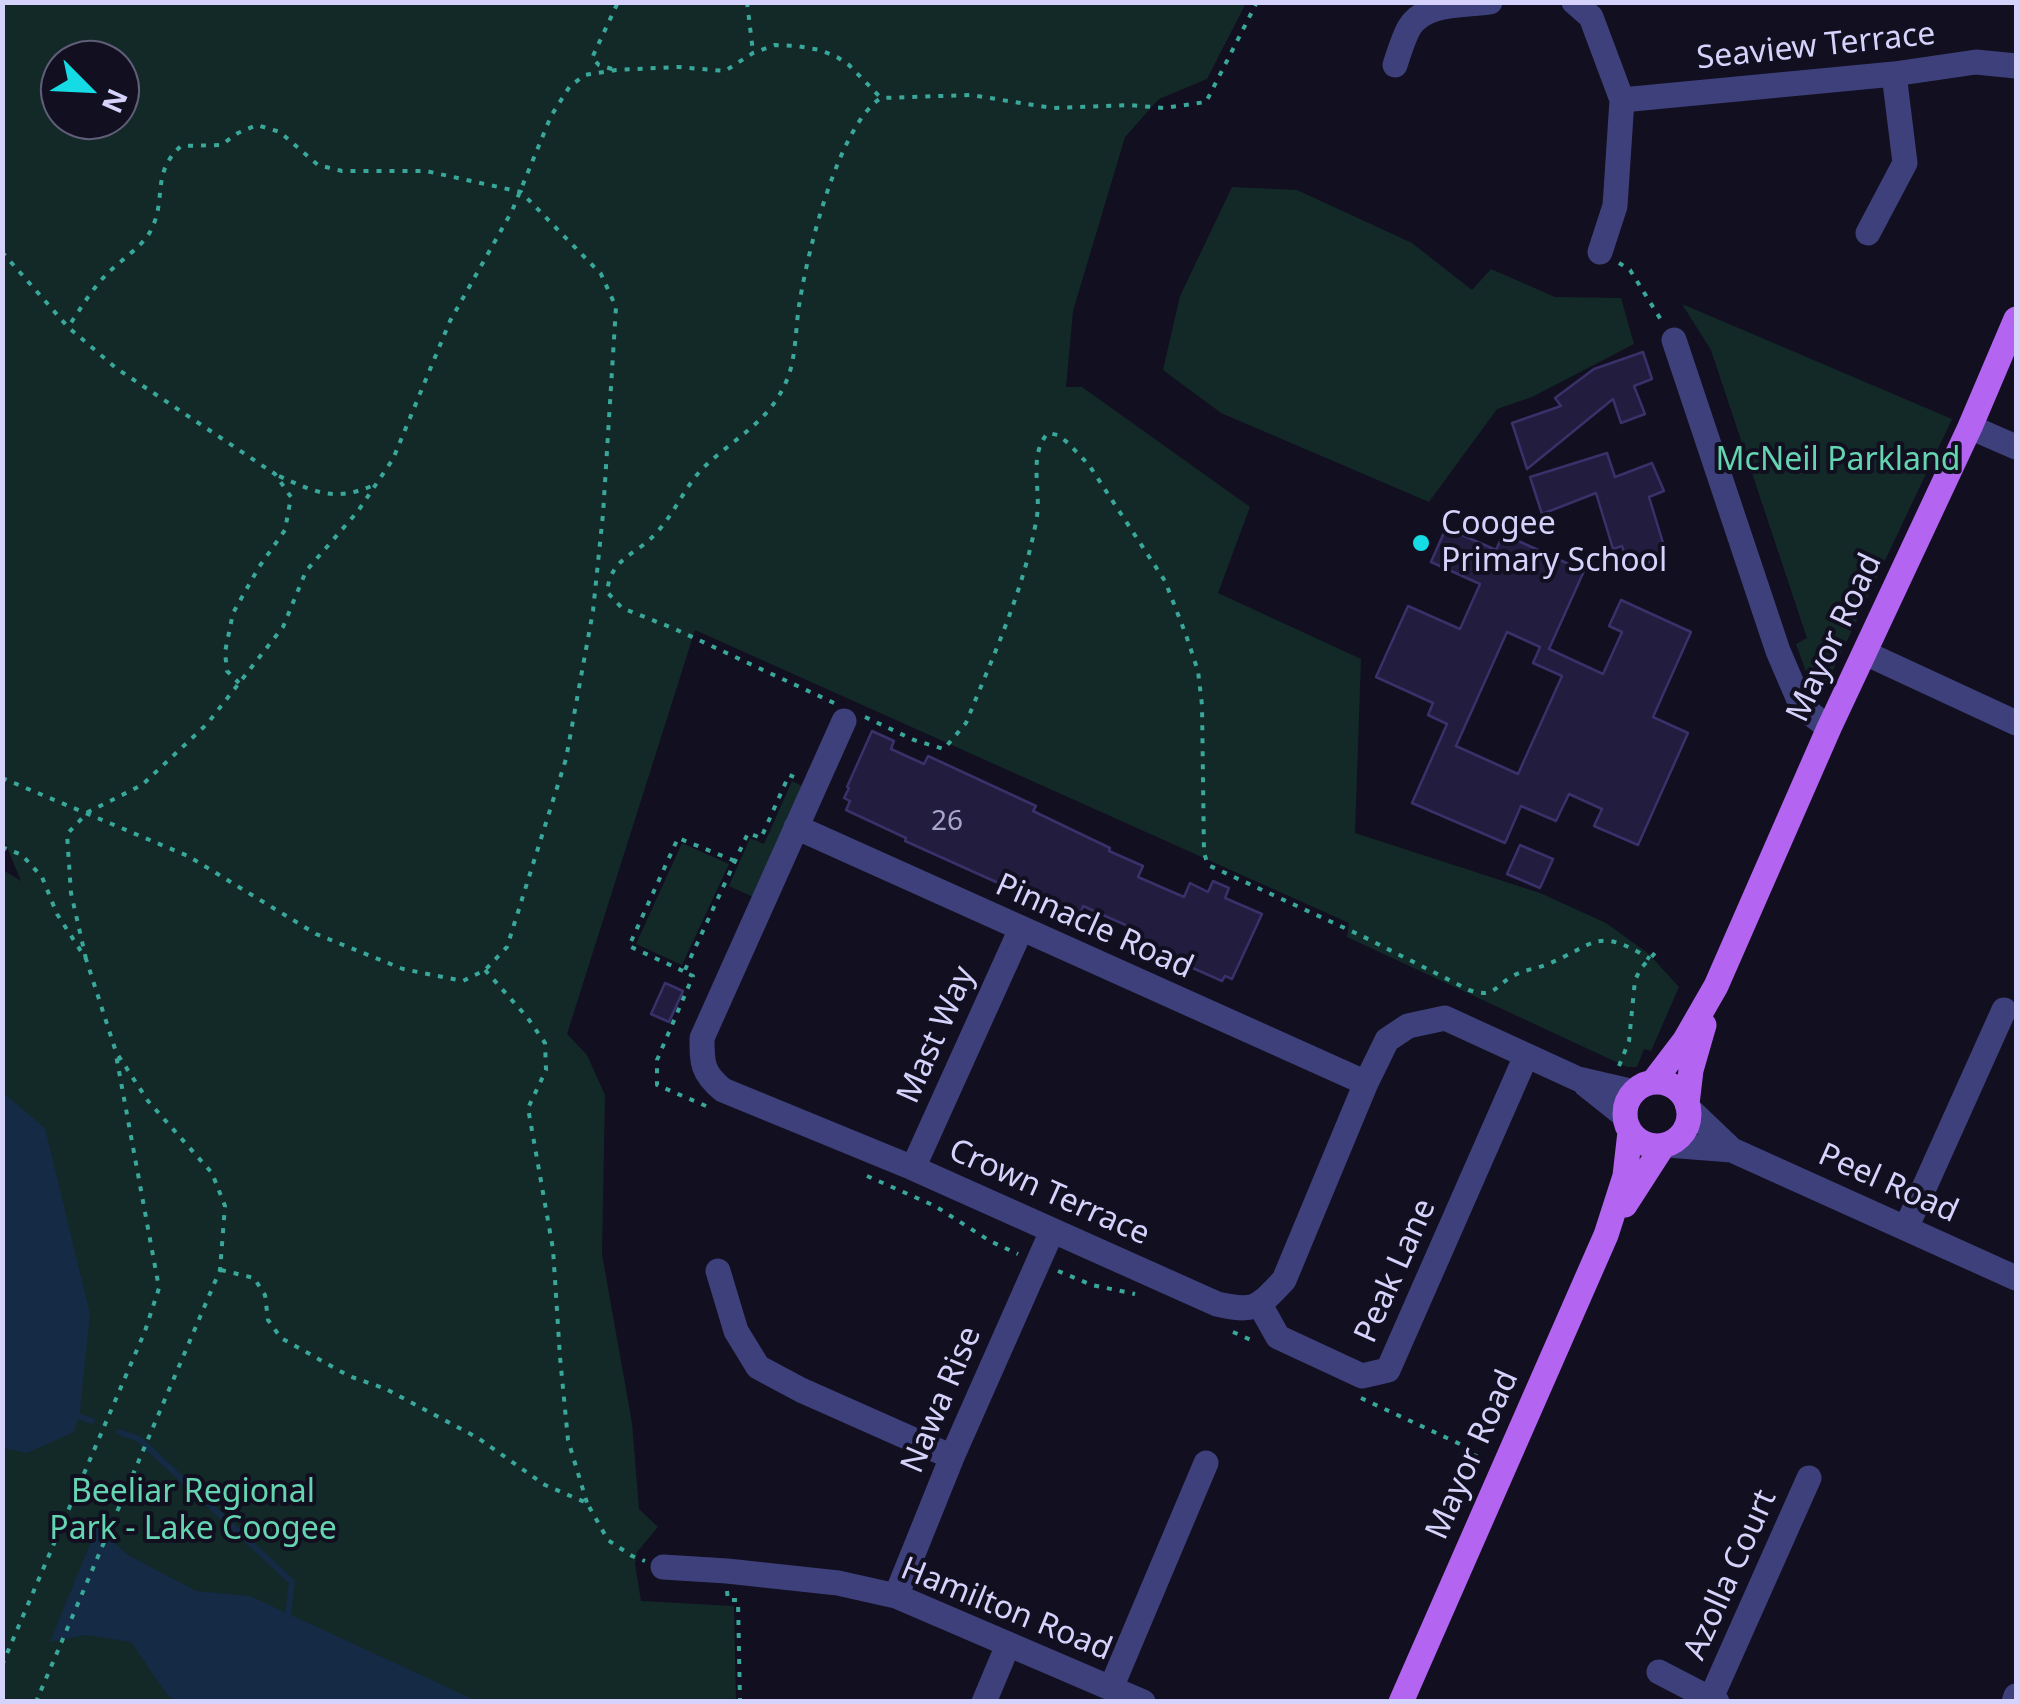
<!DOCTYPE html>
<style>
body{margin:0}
#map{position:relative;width:2019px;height:1704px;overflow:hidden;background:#110f20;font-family:"Noto Sans",sans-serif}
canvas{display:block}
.frame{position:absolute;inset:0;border:5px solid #d5d2fb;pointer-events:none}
.north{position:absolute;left:40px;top:40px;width:100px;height:100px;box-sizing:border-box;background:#110f20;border:2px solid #5f5d78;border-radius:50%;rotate:114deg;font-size:28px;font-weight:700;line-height:40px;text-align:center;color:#d5d2fb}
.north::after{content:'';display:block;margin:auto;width:35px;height:45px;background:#15dce4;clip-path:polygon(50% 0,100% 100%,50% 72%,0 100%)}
</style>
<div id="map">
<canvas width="2019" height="1704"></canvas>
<div class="frame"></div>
<div class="north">N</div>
</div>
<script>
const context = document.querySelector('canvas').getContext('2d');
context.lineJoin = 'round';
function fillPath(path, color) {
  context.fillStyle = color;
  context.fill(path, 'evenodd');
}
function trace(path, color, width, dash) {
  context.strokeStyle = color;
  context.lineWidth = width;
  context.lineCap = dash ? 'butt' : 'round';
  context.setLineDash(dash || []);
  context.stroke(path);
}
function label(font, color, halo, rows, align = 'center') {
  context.font = font + ' "Noto Sans",sans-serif';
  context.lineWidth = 8;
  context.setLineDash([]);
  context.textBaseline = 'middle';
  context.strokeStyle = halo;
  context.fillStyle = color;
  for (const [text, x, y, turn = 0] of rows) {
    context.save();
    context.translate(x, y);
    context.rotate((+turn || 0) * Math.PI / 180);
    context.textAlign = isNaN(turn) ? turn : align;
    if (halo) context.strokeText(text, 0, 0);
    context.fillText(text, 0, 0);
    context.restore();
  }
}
const green = new Path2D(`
 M3 3H1246L1207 79 1159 99 1125 137 1073 311 1066 387H1082L1250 507 1218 593 1361 659 1355 833 1540 893 1606 923 1649 954 1679 987 1651 1051 1644 1049 1637 1067H1627L1347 937 1349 923 695 630 567 1034 587 1055 605 1095 602 1254 632 1423 639 1509 658 1527 637 1552 635 1564 641 1601 734 1606 736 1701H3V870L21 881 2 835ZM60 60H120V120H60Z
 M1232 187 1297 190 1412 243 1472 290 1491 269 1555 297 1621 298 1634 344 1532 397 1497 409 1429 502 1221 413 1163 370 1180 296Z
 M1682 304 1952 419 1826 685 1809 680 1796 644 1807 638 1711 350Z
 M792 781 802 786 753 897 729 886 750 838 764 844Z
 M682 843 729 864 682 965 636 944Z`);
const water = new Path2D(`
 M3 1093 45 1128 90 1314 80 1411 74 1432 27 1453 3 1448Z
 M97 1527 128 1555 196 1591 250 1596 477 1701H177L168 1696 131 1642 85 1635 50 1642Z`);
const stream = new Path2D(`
 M78 1416 92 1421
 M119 1432 139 1439 292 1582 288 1614`);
const building = new Path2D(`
 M1643 352 1652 379 1634 386 1645 414 1621 423 1613 399 1527 469 1512 423 1561 406 1555 398 1594 369Z
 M1607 453 1615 477 1652 463 1664 491 1649 497 1667 556 1630 569 1622 546 1613 549 1596 493 1542 514 1530 477Z
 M1446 528 1496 550 1503 534 1584 571 1549 649 1603 674 1622 632 1609 626 1621 600 1691 632 1653 717 1688 733 1638 845 1594 826 1602 809 1569 794 1556 821 1521 806 1505 843 1412 803 1447 724 1428 715 1433 703 1376 677 1408 606 1460 629 1480 584 1431 562ZM1507 632 1540 647 1533 663 1562 676 1518 774 1456 746Z
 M872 731 894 741 891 749 924 764 928 756 1036 806 1033 811 1110 848 1109 851 1143 866 1138 877 1184 897 1190 883 1208 892 1213 881 1229 888 1225 898 1262 914 1232 979 1225 976 1222 981 1125 938 1130 927 1083 906 1080 914 1067 908 1065 913 905 841 906 838 846 810 850 801 844 798 849 788 847 787Z
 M1520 845 1553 859 1540 888 1507 874Z
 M665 983 683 991 669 1022 651 1014Z`);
const path = new Path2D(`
 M747 2 753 52
 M612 69 599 65 592 58 618 2
 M2 252 68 327 116 368 275 474 291 497 285 530 259 567 233 613 225 652 227 671 239 683
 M1619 263 1630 270 1663 323
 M279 476C317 493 335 502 374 485
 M834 703 675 629 622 608 607 592C611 556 637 556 658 531 675 512 685 487 702 469 732 439 768 424 786 382 797 358 795 326 800 300 808 250 839 125 881 98L971 95 1052 108 1129 105 1164 108 1206 102 1257 2
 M865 717 914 740 944 749 966 723C993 656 1025 588 1037 516 1041 489 1028 455 1048 433L1058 435 1068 443 1089 465 1165 581 1186 635 1198 671 1202 705 1204 853 1208 865 1362 936 1469 990C1494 998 1492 989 1511 977 1522 970 1536 969 1548 964 1596 944 1597 926 1650 959
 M2 778 188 856 316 934 403 969 463 981 485 970 507 947 566 759 593 611 603 514 616 307 601 274 521 192 426 171H342L318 165 280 132 257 125 238 133 221 145 181 146C150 174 168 199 150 232 141 248 119 261 105 276 91 290 80 310 68 327
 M2 847 22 855 42 877 57 914 86 959 116 1052 148 1101 212 1173 225 1206 220 1270 36 1702
 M86 959 71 893 67 834 88 812 142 785 207 724 283 627 306 571 358 511 393 459 450 321 512 211 551 116 570 86 585 75 616 70 678 67 725 71 753 53 775 45 797 46 820 50 837 57 849 65 880 97
 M485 970 527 1017 545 1043 546 1070 528 1108 553 1249 560 1357 568 1440 587 1503
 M683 971 629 946 678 838 735 861
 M1619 1066 1629 1041 1635 980 1641 968 1655 953
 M706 1106 657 1085V1060L693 976 684 972 748 833 761 838 789 775 794 777
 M867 1176 935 1206 990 1241 1018 1254
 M221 1270 254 1278 265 1295 268 1320 281 1338 349 1376 386 1389 478 1438 545 1485 587 1503 608 1540 632 1556 645 1561
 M1058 1271 1092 1285 1135 1294
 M1233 1332 1251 1340
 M1361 1398 1477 1452 1466 1477 1476 1481
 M727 1591 728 1600H738L740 1702
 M2 1665 145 1331 159 1288 116 1055`);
const minor = new Path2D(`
 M1574 2 1591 17 1622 100 1615 206 1600 252
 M1395 65C1399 53 1403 39 1409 28 1424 2 1463 6 1490 2
 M1622 100 1894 74 1976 62 2016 66
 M1868 233 1905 163 1894 74
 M1674 340 1778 651 1802 707 1829 728
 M1970 427 2016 447
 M1865 653 2016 723
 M844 721 702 1038C702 1063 702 1073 723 1090L913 1168 1217 1304C1256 1313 1258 1307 1284 1280L1366 1083 1387 1040 1408 1026 1445 1018 1578 1079 1634 1092
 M796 827 1366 1083
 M1586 1085 1625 1116
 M1688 1108 1732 1150
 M1667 1145 1732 1150 2016 1278
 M913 1168 1021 929
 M1906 1228 2004 1010
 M718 1271 736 1331 758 1367 801 1390 952 1457
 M1260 1305 1278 1337 1362 1376 1388 1370 1526 1056
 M663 1567 727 1571 838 1583 896 1596 1143 1702
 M896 1596 952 1457 1052 1231
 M1659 1672 1717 1702
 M1111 1688 1206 1463
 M1711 1698 1809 1478
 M984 1702 1008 1645
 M2014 1702 2016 1696`);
const major = new Path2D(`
 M1653 1082 1685 1040 1716 986 1829 728 1970 427 2016 319
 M1625 1114a32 32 0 1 1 64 0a32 32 0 1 1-64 0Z
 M1687 1104 1691 1070 1704 1025
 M1625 1205 1663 1146
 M1401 1702 1606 1235 1625 1176 1630 1132`);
const markers = [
 [1421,543,10,"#15dce4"]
];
const numberNames = [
 ["26",947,822]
];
const streetNames = [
 ["Seaview Terrace",1816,47,-6],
 ["Mayor Road",1835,638,-65],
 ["Pinnacle Road",1094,927,24],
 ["Mast Way",937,1035,-66],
 ["Peel Road",1888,1184,24],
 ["Crown Terrace",1049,1193,24],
 ["Peak Lane",1396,1271,-66],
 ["Nawa Rise",942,1400,-67],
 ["Mayor Road",1473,1455,-66],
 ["Azolla Court",1731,1575,-66],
 ["Hamilton Road",1006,1610,22]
];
const parkNames = [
 ["McNeil Parkland",1838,461],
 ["Beeliar Regional",193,1493],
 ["Park - Lake Coogee",193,1530]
];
const poiNames = [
 ["Coogee",1441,525],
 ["Primary School",1441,562]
];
fillPath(green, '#132927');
fillPath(water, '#142a45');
trace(stream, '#142a45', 6);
fillPath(building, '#221d3f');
trace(building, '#393169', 2.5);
trace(path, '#39a89b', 4, [5, 8]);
trace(minor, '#3e407b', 25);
trace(major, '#b364f1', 25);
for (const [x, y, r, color] of markers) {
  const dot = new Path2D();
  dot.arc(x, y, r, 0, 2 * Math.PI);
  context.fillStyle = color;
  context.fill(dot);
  trace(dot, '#110f20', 4);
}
label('28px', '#a8a5cc', null, numberNames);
label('32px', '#d5d2fb', '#110f20', streetNames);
label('32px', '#65d4b1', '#110f20', parkNames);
label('32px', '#d5d2fb', '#110f20', poiNames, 'left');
</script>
